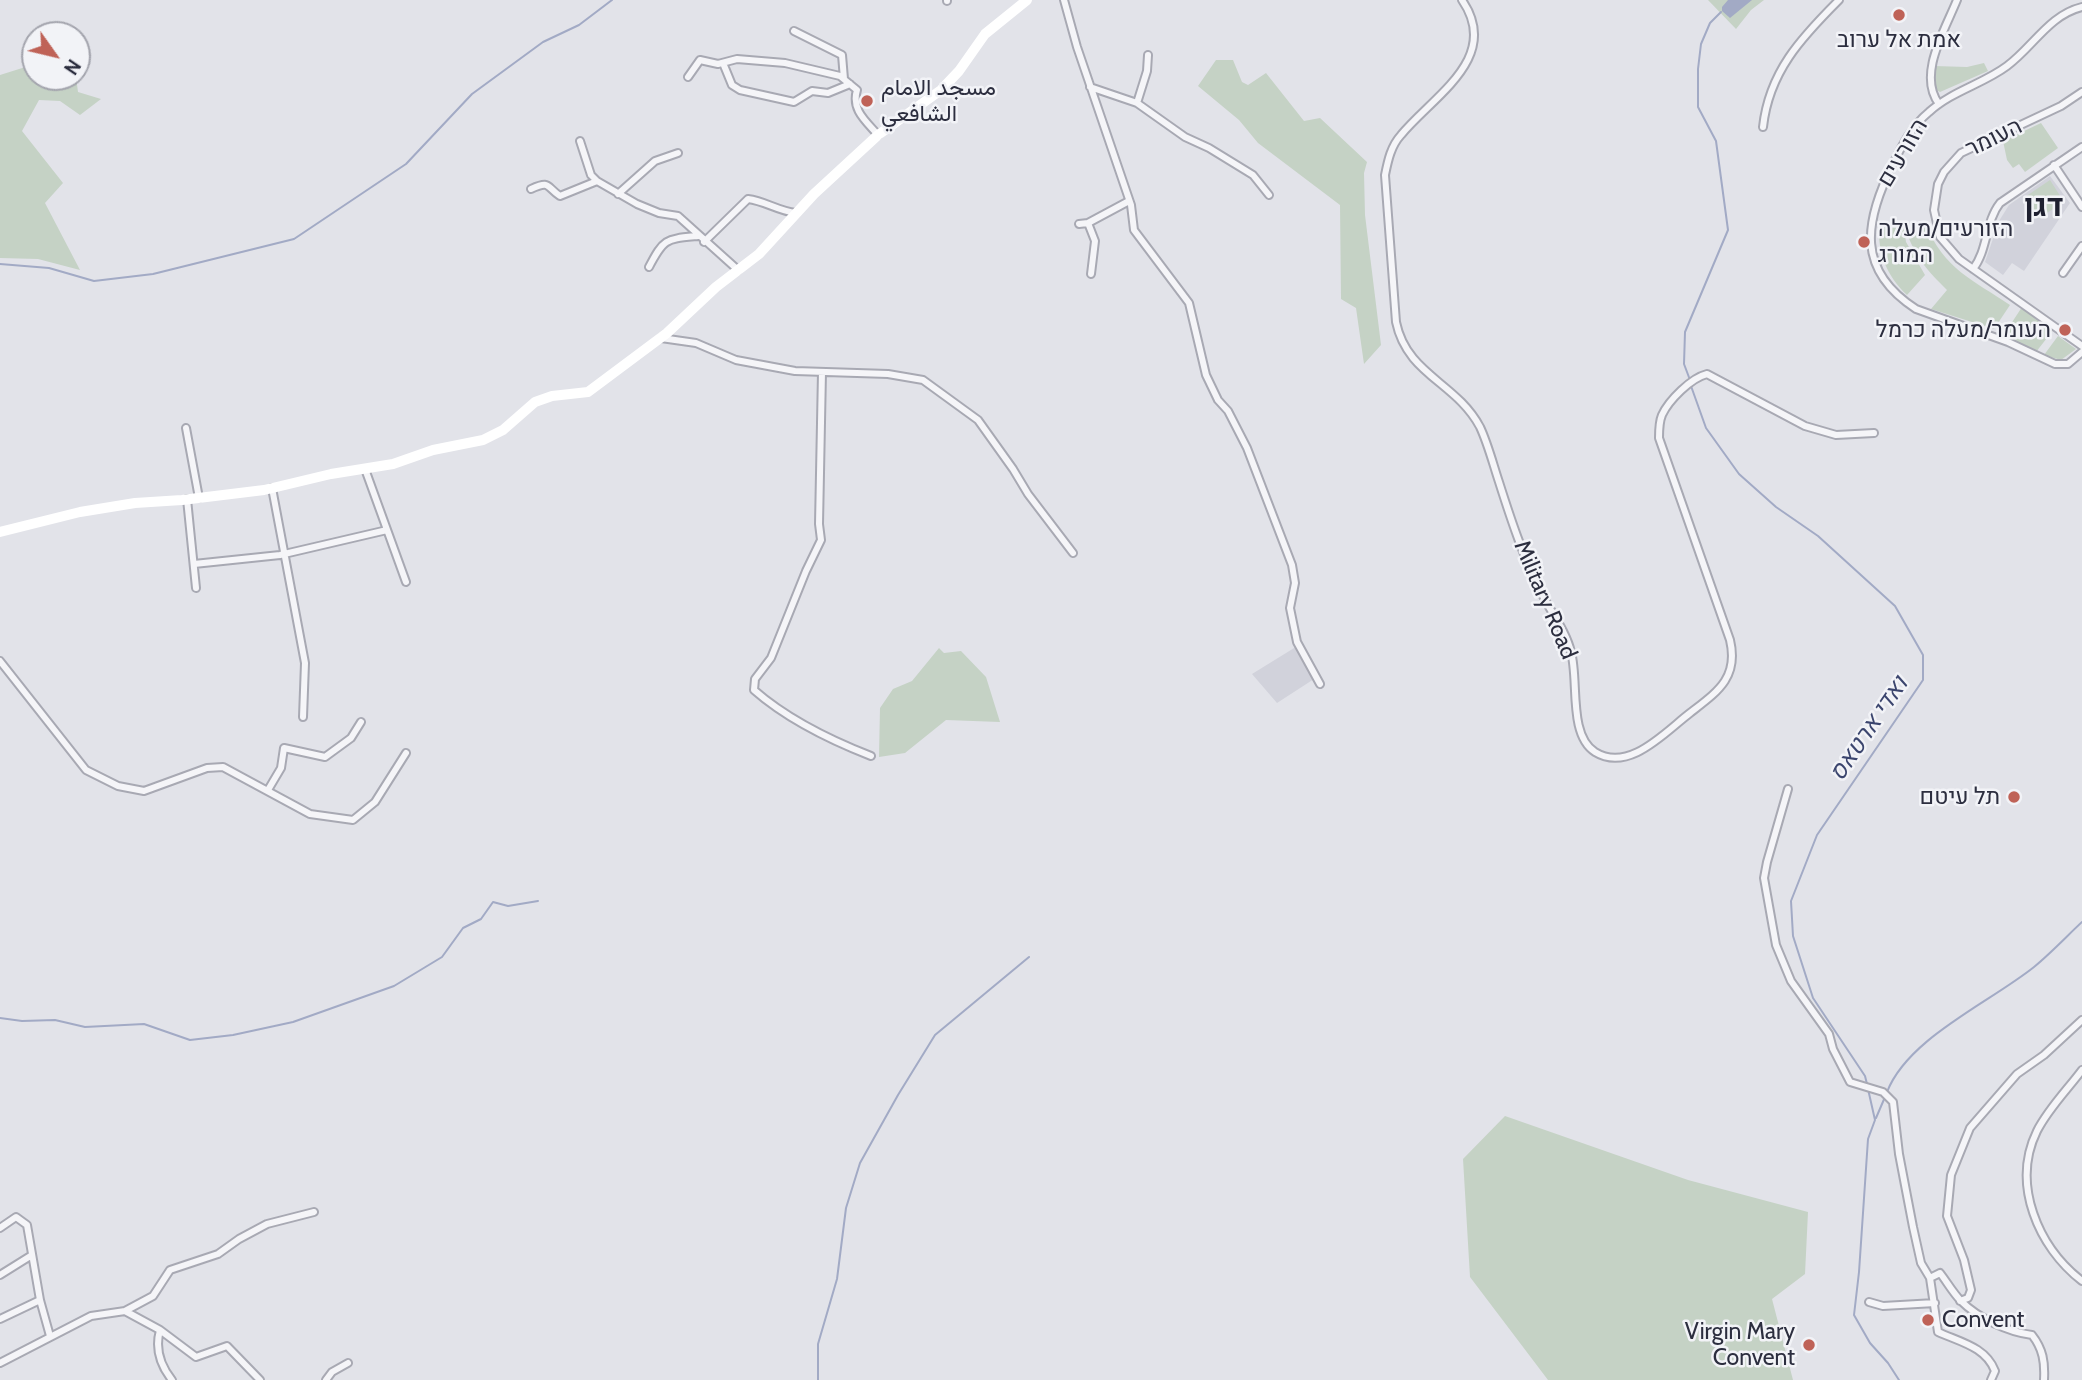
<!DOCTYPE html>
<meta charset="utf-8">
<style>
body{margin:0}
#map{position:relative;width:2082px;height:1380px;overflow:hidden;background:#e2e3e9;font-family:Cabin,sans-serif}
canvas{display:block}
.north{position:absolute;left:21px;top:21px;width:70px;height:70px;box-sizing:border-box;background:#f2f3f7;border:2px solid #a3a4ad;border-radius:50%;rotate:124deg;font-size:19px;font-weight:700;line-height:28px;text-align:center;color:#2c2e3f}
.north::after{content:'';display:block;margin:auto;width:24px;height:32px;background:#bf6257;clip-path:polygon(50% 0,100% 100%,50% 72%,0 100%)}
</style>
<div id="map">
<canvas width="2082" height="1380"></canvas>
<div class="north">N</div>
</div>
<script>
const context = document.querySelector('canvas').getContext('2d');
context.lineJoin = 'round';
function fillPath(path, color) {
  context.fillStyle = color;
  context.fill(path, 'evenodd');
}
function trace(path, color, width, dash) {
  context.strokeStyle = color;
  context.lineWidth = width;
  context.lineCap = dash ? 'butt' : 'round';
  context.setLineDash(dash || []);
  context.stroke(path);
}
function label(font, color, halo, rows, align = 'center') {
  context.font = font + ' Cabin,Vazirmatn,Heebo,sans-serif';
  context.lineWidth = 5;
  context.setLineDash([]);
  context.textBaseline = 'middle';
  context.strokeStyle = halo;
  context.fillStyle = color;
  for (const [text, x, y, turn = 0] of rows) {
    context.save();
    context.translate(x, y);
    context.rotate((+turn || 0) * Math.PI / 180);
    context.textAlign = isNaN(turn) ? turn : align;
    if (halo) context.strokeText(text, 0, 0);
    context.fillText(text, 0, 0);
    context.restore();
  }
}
const built = new Path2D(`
 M2050 176 2070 203 2024 271 2012 263 2003 275 1985 262 1999 221 2009 205Z
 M1299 645 1314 679 1277 703 1252 674Z`);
const green = new Path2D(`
 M1708 0H1764L1751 10 1736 29Z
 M1216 60H1233L1242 82 1248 85 1266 73 1304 121 1320 118 1367 162 1364 173 1365 215 1381 345 1364 364 1356 308 1341 299 1340 205 1258 143 1239 120 1198 86Z
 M1984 63 1988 71 1940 92 1935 89 1934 66 1967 67Z
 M35 64V77H76L78 92 101 99 80 115 60 101 39 100 22 131 63 183 45 203 80 270 38 259 0 258V75Z
 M2041 123 2058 148 2025 172 2019 164 2013 168 2007 160 2003 141Z
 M2050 180 2064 202 2039 218 2025 197Z
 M1926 225C1944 269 1973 280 2010 305L1994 329 1931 309 1947 290C1927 270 1916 258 1906 231Z
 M1879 227 1904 228 1906 242 1925 275 1907 295C1887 276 1878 254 1879 227Z
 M2022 307 2054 329 2036 352 2003 336Z
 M2058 336 2076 349 2061 360 2044 355Z
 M939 648 944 653 961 651 986 677 1000 722 946 720 905 753 879 757 880 708 893 689 912 681Z
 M1505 1116 1688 1180 1808 1212 1805 1274 1772 1299 1793 1380H1548L1470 1277 1463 1159Z`);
const water = new Path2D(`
 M1728 0H1752L1730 18 1722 11V7Z`);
const stream = new Path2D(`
 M0 264 49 268 94 281 153 274 294 239 406 164 472 94 543 42 579 25 612 0
 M1690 380 1684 364 1685 332 1728 230 1716 141 1698 107V69L1701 44 1710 23 1721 12
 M1691 386 1706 428 1739 474 1776 507 1818 536 1895 606 1923 655V680L1817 835 1791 901 1793 936 1813 998 1865 1076 1867 1084
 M0 1018 22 1021 55 1020 85 1027 144 1024 190 1040 233 1035 293 1022 394 986 442 957 463 928 481 919 493 902 508 906 538 901
 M1868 1089 1875 1120 1868 1139 1859 1272 1854 1315 1870 1343 1888 1363 1899 1380
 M1887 1092C1908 1038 1989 1003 2034 967 2051 953 2066 937 2082 922
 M1876 1118 1885 1097
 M818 1380V1344L837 1279 846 1208 860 1163 898 1095 935 1035 1029 957`);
const street = new Path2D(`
 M1064 0 1077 47 1131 205 1134 230 1189 303 1206 375 1218 400 1228 411 1247 448 1292 565 1295 583 1290 608 1297 642 1320 684
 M1462 0C1502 58 1433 96 1401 135 1391 146 1388 160 1385 175L1396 322C1407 375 1456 382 1480 427 1488 444 1493 464 1499 482 1512 523 1525 562 1545 600 1554 616 1567 634 1571 652 1579 680 1568 735 1595 752 1629 773 1665 732 1690 713 1717 692 1739 678 1730 640L1659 438C1659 430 1659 422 1662 415 1669 400 1691 378 1707 374L1805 426 1836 435 1874 433
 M947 1V0
 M2082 7C2049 15 2033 47 2007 66 1983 84 1952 91 1929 112 1912 126 1902 145 1893 164 1864 222 1856 270 1916 309L2008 342 2055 364H2068L2082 352
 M794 31 842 55 844 79
 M723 63 732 85 740 90 794 102 812 91 828 93 850 84
 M688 77 700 60 718 64 737 59 785 63 840 76 857 90C851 110 866 121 878 135
 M1090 87 1137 103 1185 137 1209 148 1253 175 1269 195
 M2082 92 2061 106 1961 153 1944 172 1938 184 1934 210 1940 237 1959 259 2082 346
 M1137 103 1147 71 1148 55
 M1939 104C1917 75 1945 30 1957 0
 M1763 127C1769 72 1801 38 1839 0
 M580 141 591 175 597 181 637 204 659 213 678 216 738 270
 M2054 165 2082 207
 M531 189C551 180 546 187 560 196L597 181
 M618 194 655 161 678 153
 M1088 223 1095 241 1091 274
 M1079 224 1088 223 1129 201
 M704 242 748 199C765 201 778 211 796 213
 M649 267C664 238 666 239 698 236
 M1973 269C1988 250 1985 222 2000 203L2082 147
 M2063 273 2082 246
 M661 338 696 343 736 360 795 371 888 374 923 380 978 420 1013 469 1028 494 1073 553
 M822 372 819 524 821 540 806 571 771 658 755 679 754 690C787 719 830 740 871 756
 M186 428 199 498
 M365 469 406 582
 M272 488 305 663 303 717
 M187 499 196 588
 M194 564 280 555 387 530
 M0 661 86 770 118 786 144 791 207 768 223 767 310 814 353 820 375 802 406 753
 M1788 789 1767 862 1764 878 1776 945 1791 981 1829 1034 1833 1049 1850 1082 1883 1092 1893 1102 1899 1154 1913 1227 1921 1263 1930 1278
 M268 790 281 768 284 748 325 757 351 738 361 722
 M2082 1070C2067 1090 2048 1109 2037 1131 2011 1184 2038 1247 2082 1281
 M0 1228 16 1217 27 1225 40 1300 50 1336
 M0 1275 32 1255
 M1960 1301 1968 1298 1971 1290 1964 1260 1947 1216 1951 1175 1970 1128 2017 1074 2044 1055 2082 1020
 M1869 1302 1883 1306 1935 1303
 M125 1311 160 1330C155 1348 160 1365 172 1380
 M0 1319 40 1300
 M160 1330 196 1357 227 1346 260 1380
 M0 1363 91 1316 125 1311 153 1296 170 1270 218 1254 239 1239 267 1224 314 1212
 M326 1380 332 1372 348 1363
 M1991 1380 1995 1371C1986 1347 1960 1342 1938 1332L1930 1278 1940 1273C1947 1282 1953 1293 1961 1301 1978 1318 2008 1332 2032 1335 2043 1349 2045 1362 2044 1380`);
const secondary = new Path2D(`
 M0 532 80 512 135 503 182 500 264 490 331 474 393 464 433 450 483 440 503 430 535 402 552 396 588 392 667 333 716 287 759 254 814 194 878 135 941 90 959 71 985 34 1027 0`);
const markers = [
 [1899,15,7,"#bf6257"],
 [867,101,7,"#bf6257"],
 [1864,242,7,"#bf6257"],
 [2065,330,7,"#bf6257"],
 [2014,797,7,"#bf6257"],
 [1928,1320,7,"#bf6257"],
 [1809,1345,7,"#bf6257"]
];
const poiNames = [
 ["אמת אל ערוב",1899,40,"center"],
 ["مسجد الامام",881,88],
 ["الشافعي",881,114],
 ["הזורעים/מעלה",1878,229],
 ["המורג",1878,255],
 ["העומר/מעלה כרמל",2051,330,"right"],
 ["תל עיטם",2000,797,"right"],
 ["Convent",1942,1320],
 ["Virgin Mary",1795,1332,"right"],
 ["Convent",1795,1358,"right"]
];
const streetNames = [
 ["העומר",1994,138,-26],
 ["הזורעים",1903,153,-59],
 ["Military Road",1545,600,67]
];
const waterNames = [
 ["ואדי ארטאס",1869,729,-56]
];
const districtNames = [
 ["דגן",2044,207]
];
fillPath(built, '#d1d2db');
fillPath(green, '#c5d2c5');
fillPath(water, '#a2aac5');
trace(stream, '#a2aac5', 2);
trace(street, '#a8a9b3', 10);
trace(street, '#f5f5f8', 6);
trace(secondary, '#fff', 10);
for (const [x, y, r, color] of markers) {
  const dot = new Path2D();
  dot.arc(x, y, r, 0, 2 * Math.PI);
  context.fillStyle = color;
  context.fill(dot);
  trace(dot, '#f2f3f7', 2.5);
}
label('23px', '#2c2e3f', '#f2f3f7', poiNames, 'left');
label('23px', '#2c2e3f', '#f2f3f7', streetNames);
label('italic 24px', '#3b456e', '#f2f3f7', waterNames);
label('bold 30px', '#1e2030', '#f2f3f7', districtNames);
</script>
